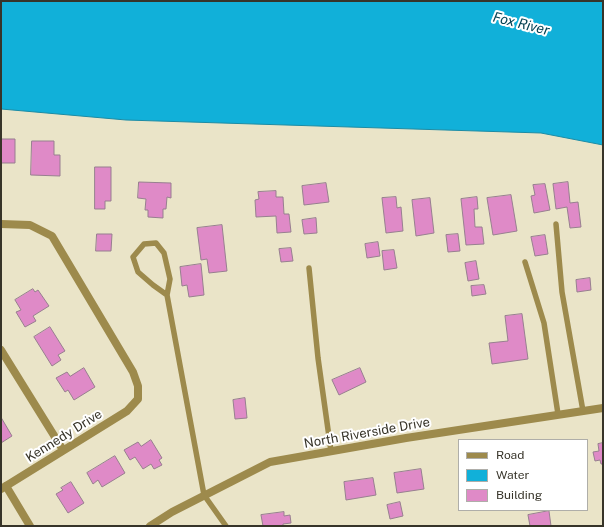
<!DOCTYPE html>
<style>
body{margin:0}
#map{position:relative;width:604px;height:527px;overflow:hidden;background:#eae4c8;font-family:"Public Sans",sans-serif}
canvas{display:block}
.frame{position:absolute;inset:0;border:2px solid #373429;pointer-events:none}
.legend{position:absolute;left:458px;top:439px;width:130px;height:72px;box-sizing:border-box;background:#fff;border:1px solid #afaea9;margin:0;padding:5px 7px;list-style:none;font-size:12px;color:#373429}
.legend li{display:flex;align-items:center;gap:8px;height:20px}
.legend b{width:20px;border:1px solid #afaea9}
</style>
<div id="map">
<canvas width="604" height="527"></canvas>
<div class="frame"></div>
<ul class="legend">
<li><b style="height:5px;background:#9d8a4c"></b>Road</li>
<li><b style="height:11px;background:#11b0d9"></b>Water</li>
<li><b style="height:11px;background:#df8ac7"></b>Building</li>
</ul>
</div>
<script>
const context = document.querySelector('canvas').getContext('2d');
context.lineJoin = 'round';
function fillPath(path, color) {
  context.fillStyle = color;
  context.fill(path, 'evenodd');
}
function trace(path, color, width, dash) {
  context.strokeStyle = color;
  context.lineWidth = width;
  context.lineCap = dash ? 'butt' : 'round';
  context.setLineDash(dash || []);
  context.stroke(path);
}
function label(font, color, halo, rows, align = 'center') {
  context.font = font + ' "Public Sans",sans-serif';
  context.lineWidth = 4;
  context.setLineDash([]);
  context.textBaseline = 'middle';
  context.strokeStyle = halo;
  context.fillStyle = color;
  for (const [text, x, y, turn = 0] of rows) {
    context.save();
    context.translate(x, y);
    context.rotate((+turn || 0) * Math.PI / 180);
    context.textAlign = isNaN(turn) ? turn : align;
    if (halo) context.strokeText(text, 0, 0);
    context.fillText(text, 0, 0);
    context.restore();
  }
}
const water = new Path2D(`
 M1 1H603V145L541 133 126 120 1 109Z`);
const building = new Path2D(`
 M1 139H15V163H1Z
 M32 141H54V155H60V176L31 175Z
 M95 167H111V201H105V209H95Z
 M139 182 171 183V198L167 197 166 209H163V218L148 217V210H145L146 199 138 198Z
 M568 182 570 203 578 202 581 227 570 228 567 207 556 209 553 184Z
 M326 183 329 202 304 205 302 186Z
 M545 184 550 210 534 213 531 196 535 195 533 185Z
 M276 191V197H283L284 214H289L291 232 277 233 276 216 256 217 255 200 259 199 258 192Z
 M511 195 517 231 493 235 487 198Z
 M396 197 397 208 401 207 403 231 386 233 382 198Z
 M477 197 478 209H474L475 227H482L484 244 466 245 461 199Z
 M430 198 434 233 416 236 412 200Z
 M316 218 317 233 304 234 302 220Z
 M222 225 227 271 209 273 207 259 201 260 197 228Z
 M97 234H112L111 251H96Z
 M458 234 460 251 448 252 446 235Z
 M545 235 548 254 535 256 531 237Z
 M378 242 380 256 367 258 365 244Z
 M291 248 293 261 281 262 279 249Z
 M394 250 397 268 384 270 382 251Z
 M476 261 479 279 468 281 465 263Z
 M201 264 204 295 189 297 187 285 182 286 180 267Z
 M590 278 591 290 577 292 576 280Z
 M484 285 486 294 472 296 471 286Z
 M33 289 35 292 38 290 49 306 33 316 36 321 25 327 16 312 21 310 15 300Z
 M522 314 528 359 492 364 489 343 508 341 505 316Z
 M50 327 65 351 58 355 61 360 52 366 34 337Z
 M84 368 95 387 74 400 68 390 65 392 56 378 67 372 70 376Z
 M360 368 366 382 339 395 332 380Z
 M245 398 247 418 235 419 233 400Z
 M2 419 12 436 1 443V420Z
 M151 440 162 458 159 460 162 465 154 469 151 464 143 469 135 457 130 460 124 450 138 442 141 446Z
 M603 443V464H601L600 460 595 461 593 452 599 451 598 444Z
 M115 456 125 473 102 487 98 480 93 484 87 473Z
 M421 469 424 489 397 493 394 473Z
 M373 478 376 495 346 500 344 482Z
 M71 482 84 503 68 513 56 494 63 490 61 488Z
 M400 502 403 516 390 519 387 505Z
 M549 511 551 526H530L528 515Z
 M284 512V516L290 515 291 523 283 524V526H263L261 515Z`);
const service = new Path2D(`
 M556 224 562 292 583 411
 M525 262 544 323 558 414
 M309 268 318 358 331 451
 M167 295 170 279 164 253 156 243 144 244 133 257 138 272 153 285 167 295 204 495 226 526`);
const minor = new Path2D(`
 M1 224 30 225 52 236 133 372 138 386V399L127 411 1 489
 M1 350 63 450`);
const tertiary = new Path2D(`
 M6 486 30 526
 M150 526 172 512 270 462 406 438 603 408`);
const streetNames = [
 ["North Riverside Drive",367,433,-10],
 ["Kennedy Drive",64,436,-32]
];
const waterNames = [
 ["Fox River",521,24,14]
];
fillPath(water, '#11b0d9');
trace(water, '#1c8ba4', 1);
fillPath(building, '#df8ac7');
trace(building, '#977f8f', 1);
trace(service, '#9d8a4c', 5.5);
trace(minor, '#9d8a4c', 8);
trace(tertiary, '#9d8a4c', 8);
label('13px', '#373429', '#fff', streetNames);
label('italic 14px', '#054253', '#fff', waterNames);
</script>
